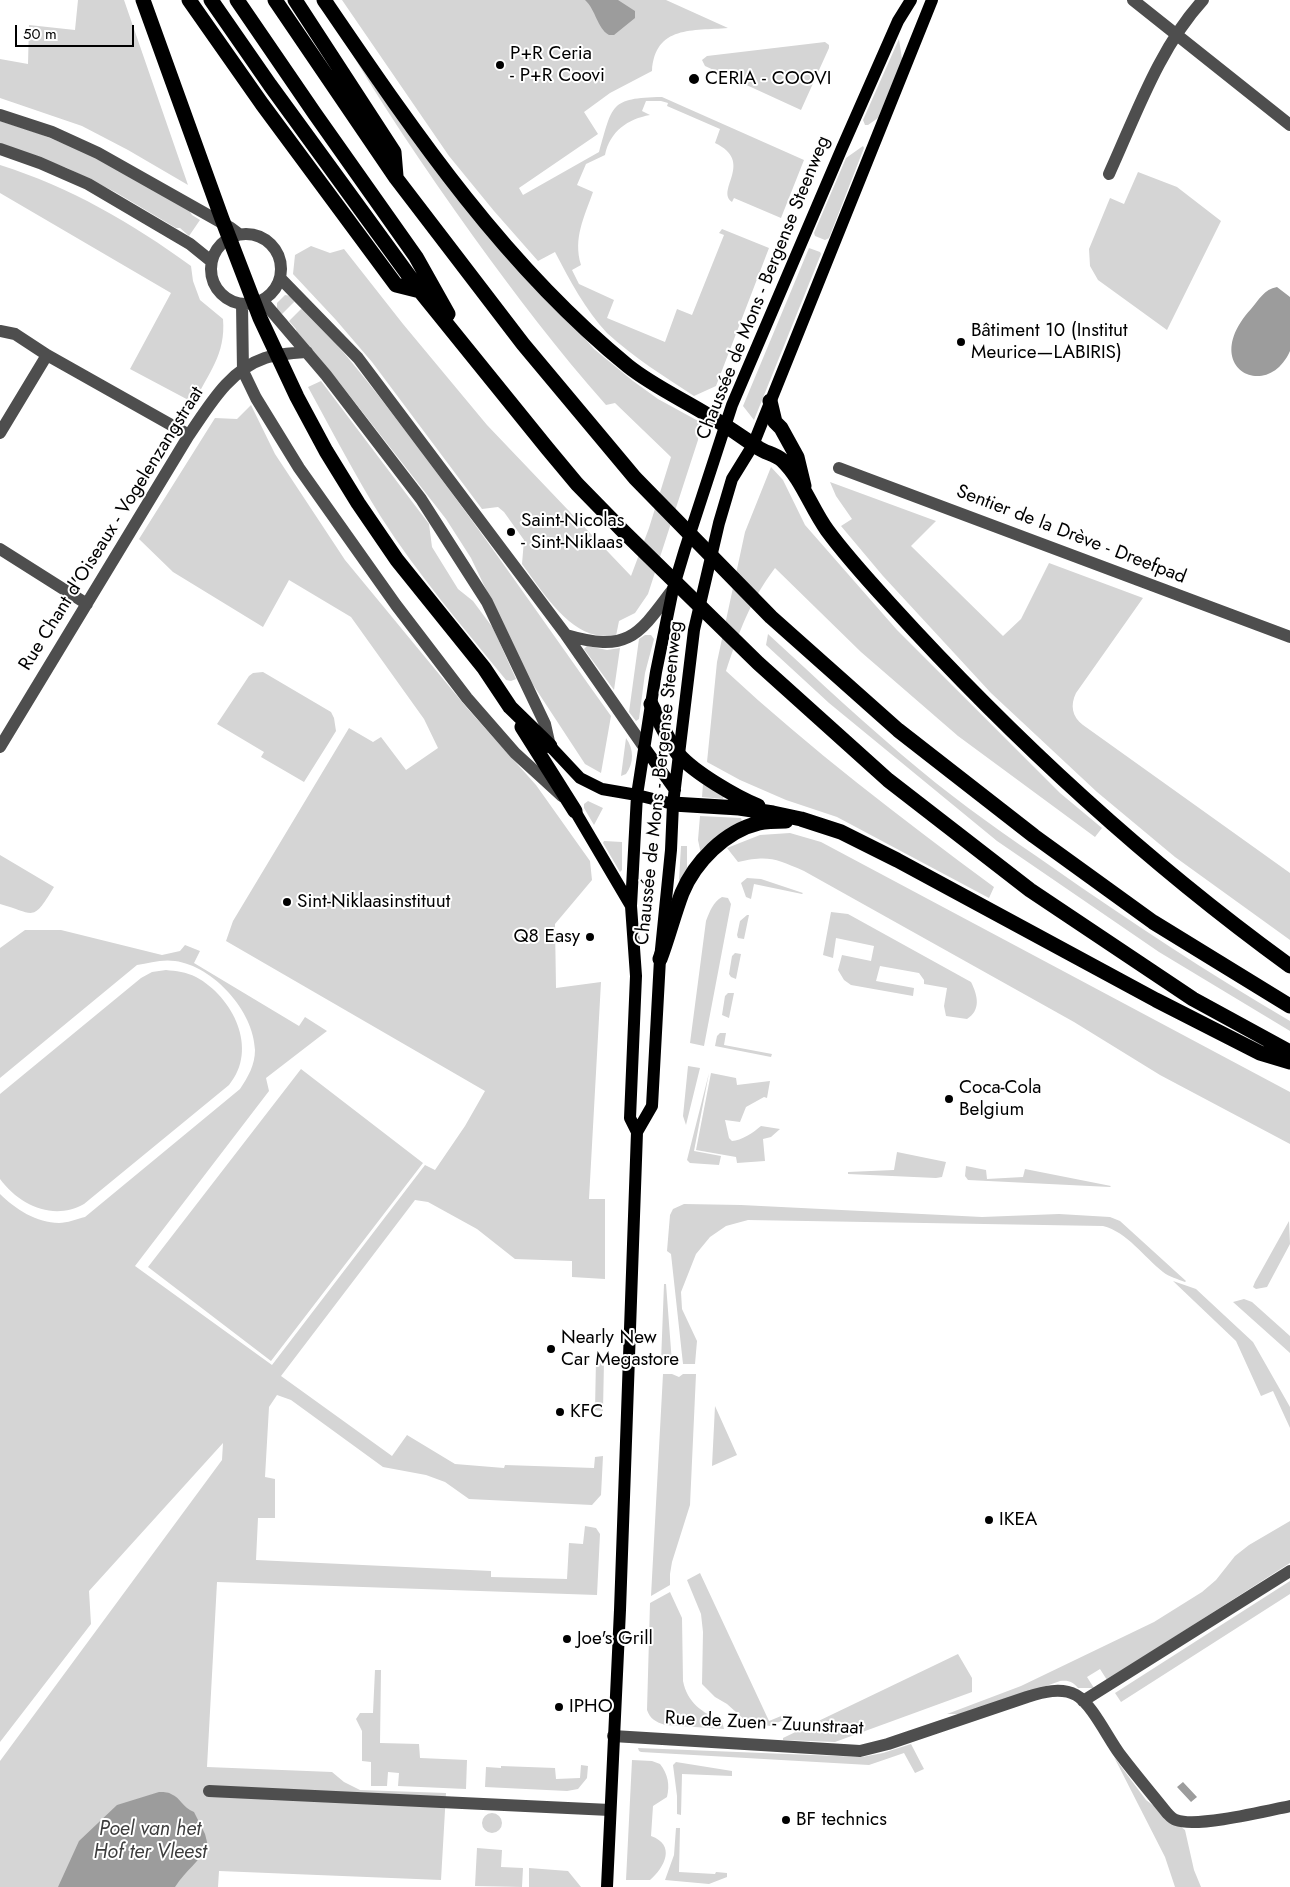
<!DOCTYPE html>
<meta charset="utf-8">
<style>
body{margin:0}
#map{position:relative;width:1290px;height:1887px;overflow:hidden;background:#fff;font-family:Jost,sans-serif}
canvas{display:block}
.scale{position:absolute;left:15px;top:25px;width:119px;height:22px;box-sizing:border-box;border:2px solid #000;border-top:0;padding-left:6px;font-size:15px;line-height:18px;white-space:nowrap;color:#000;-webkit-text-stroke:4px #fff;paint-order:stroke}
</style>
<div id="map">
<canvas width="1290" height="1887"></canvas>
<div class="scale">50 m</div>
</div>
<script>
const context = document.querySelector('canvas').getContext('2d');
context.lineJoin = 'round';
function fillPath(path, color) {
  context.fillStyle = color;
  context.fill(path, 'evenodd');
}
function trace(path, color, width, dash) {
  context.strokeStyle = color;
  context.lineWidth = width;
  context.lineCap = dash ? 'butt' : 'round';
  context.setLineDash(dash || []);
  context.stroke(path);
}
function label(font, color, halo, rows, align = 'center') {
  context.font = font + ' Jost,sans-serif';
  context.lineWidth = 4;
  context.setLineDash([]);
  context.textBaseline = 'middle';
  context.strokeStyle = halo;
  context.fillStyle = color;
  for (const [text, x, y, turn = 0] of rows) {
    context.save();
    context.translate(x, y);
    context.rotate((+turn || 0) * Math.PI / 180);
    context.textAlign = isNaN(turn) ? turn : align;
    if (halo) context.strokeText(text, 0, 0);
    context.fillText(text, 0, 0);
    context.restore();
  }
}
const green = new Path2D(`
 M78 0H124L188 185 128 150 82 126 0 98V59L28 64 29 25 75 30Z
 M342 0H666L728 28C693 31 655 25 652 71L610 93 584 112 598 134 519 188 523 195 599 152C613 105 609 98 662 97L804 160 781 218 734 198 732 202C715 190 755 162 715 143L720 129 667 106 668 103 661 101H646L642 111 650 115C628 119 610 131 605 155L586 164 577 185 593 192C584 218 573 238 581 265L572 270 579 284 614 300 607 318 665 342 677 309 692 315 724 235 719 233 722 229 769 248 716 386 694 396C665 377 633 357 607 333 586 311 569 279 555 252L538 261 494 211 449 156Z
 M338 30 556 306 594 349 633 381 658 399 700 422 698 440 648 594 635 613 619 621 616 636C609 636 602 636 596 635 565 629 540 588 522 564L524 540 504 512 498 507 482 509 372 362 336 320 293 274 295 255 311 246 330 253 344 249 403 324 487 425 631 576 649 528 671 457 615 403 606 405C558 351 515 294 473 236 425 169 379 101 338 30Z
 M899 39 902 59 901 63 878 118 868 125H865L863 120Z
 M825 42 829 45V48L801 110 705 66 702 60 707 56Z
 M0 121 40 134 92 155 189 210 192 215 200 220 189 236 180 228H176L115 192 67 168 0 143Z
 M863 146 864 148 829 238 825 240 815 236 814 233 846 158Z
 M0 165C70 187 132 223 191 266L193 281 200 300 223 319C226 355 208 373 194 403L130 369 171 293 0 193Z
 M1138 172 1177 187 1221 221 1167 330 1098 280 1090 266 1089 249 1110 198 1124 204Z
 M809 248 820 252 821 254 754 420 743 406Z
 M285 295 291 296 296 300 282 314 277 309V303Z
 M303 307C348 354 386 405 425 457 489 542 549 629 611 716L601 773 585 764 528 677 471 558 446 519 339 382 297 334 296 329 289 321Z
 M321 381 429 524 432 547 458 589 473 601 493 628 516 679 511 681 506 680C463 627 418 575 381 517 355 475 332 431 308 387Z
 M251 405 275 454 345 560 467 708 536 785 590 861 592 880 555 924 556 988 601 982 589 1199H605V1279L572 1277V1261L515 1259 477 1229 428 1202 415 1200 281 1376 392 1456 407 1435 455 1464 504 1468 505 1465 594 1468 595 1457 603 1456 601 1495 592 1505 469 1499 445 1482 426 1475 383 1467 291 1400 277 1395 269 1407 265 1477 275 1479V1518H258L256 1560 491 1571V1577L567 1579 569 1543 583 1544 585 1526 596 1528 600 1534 597 1595 217 1582 207 1767 332 1772 344 1782 360 1790 446 1793 441 1880 219 1871 218 1887H0V1761L222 1460 223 1443 89 1591 91 1624 0 1742V1194C15 1209 37 1223 59 1223 67 1223 77 1219 85 1217L240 1089C248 1077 255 1065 255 1050 254 1011 213 966 175 961 162 959 149 963 137 965L0 1078V948L25 930H61L162 955 180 951 185 945 200 951 194 963 299 1026 305 1017 327 1031 266 1078 269 1091 135 1266 272 1365 425 1165 435 1170 465 1126 485 1091 226 941 233 921 349 728 373 742 381 737 406 770 438 748 424 719 351 617 289 580 263 627 173 572 139 539 215 418 237 419Z
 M771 467 783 480 805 525 897 630 1060 793 1102 828 1095 837 958 736 861 652 775 568C750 601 739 632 726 671 810 749 902 819 994 887L989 898 837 817 786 800 740 780 707 762 717 662 745 532Z
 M830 482 936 521 911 546 1003 636 1021 619 1049 563 1143 598 1076 693C1070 705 1072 717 1083 725L1290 873V940L1175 857 1097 792 991 693 883 576 841 526 852 519 836 496Z
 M768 634C818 680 868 727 920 770 962 805 1007 836 1052 867 1129 921 1208 973 1290 1021V1031L1159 952 997 841 829 703 766 645Z
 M645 635H651L654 639 645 673 639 719 636 721 629 712 639 639Z
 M587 646 607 650 620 648 614 690 584 649Z
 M263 672 331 712 334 718 336 731 304 782 261 757 264 752 217 724 249 676 253 673Z
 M626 738C634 749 634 763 626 774L621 776Z
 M703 784 724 796 723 799 702 797Z
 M588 801 603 808 594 825 584 808V804Z
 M700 816 741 818 742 821 716 839 701 854 698 840Z
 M790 833 821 842 1290 1092V1144L1160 1075 1074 1022 804 871C776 859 769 855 738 862L727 848 760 835Z
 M604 841 622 842V870L620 872 603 843Z
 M681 846H687V874L681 882 679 880Z
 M0 855 54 887C32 923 36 914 0 904Z
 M747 878 761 879 803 893 802 894 754 884 751 899 746 897 741 883Z
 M722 897 728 898 731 904 704 1046 690 1043 706 921C710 911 713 902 722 897Z
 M831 912 848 914 971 982C978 996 981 1010 967 1019L946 1016 944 1006 947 988 924 984V980L919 973 880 966 876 981 914 988 913 996 851 985 844 980 838 970 842 955 871 961 874 946 836 938 833 958 823 955Z
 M747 915H749L744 939 738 938 737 935 740 921Z
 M735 953 741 954 736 979 731 977 729 974 732 956Z
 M166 970C176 971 186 972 196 977 233 997 259 1049 229 1085L84 1204C54 1221 20 1206 0 1179V1094L141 978 152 972Z
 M728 993H734L729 1018 722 1015 725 996Z
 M720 1033H726L724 1045 772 1054 771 1057 715 1046 717 1036Z
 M688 1066 700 1068 686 1125 683 1116Z
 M301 1069 423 1163 271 1361 148 1267Z
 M709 1073 694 1151 721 1156 719 1165 690 1163 687 1160Z
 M711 1073 736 1078 737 1085 770 1081 767 1098 764 1097 746 1107 740 1122 725 1120 729 1138 732 1141C741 1141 754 1132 761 1126L780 1129 771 1137 763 1139 765 1161 737 1163 736 1157 696 1150Z
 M897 1152 946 1162 942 1177 936 1178 848 1174V1172L894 1170Z
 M966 1166 986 1170 987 1179 1023 1177 1025 1169 1111 1186 1110 1187 968 1180 965 1176Z
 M684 1204 741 1205 982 1217 1059 1214 1110 1217 1120 1221 1186 1281 1185 1282C1178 1279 1169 1277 1163 1272 1144 1257 1127 1232 1103 1226L748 1220 726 1226 710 1237 696 1254 681 1292 682 1309 697 1341 695 1364H683L671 1254 667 1251 670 1215 673 1209Z
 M1289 1221 1290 1244 1267 1287 1256 1289 1253 1287 1255 1282Z
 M1173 1281 1196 1289 1253 1342 1290 1407V1428L1273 1391 1261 1396 1236 1341Z
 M664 1284H666L672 1363 661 1362Z
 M1244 1299 1252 1302 1290 1336V1353L1233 1302Z
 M596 1359 604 1360 603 1411 595 1410Z
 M663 1374H672L679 1377 683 1374H696L690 1505 672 1562 670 1574V1585L651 1596Z
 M715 1406 737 1455 712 1466Z
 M1290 1521V1563L1107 1680 1100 1669 1087 1677 1094 1688H1078C1073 1682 1069 1680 1060 1681L968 1714H947L1021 1686 1154 1622 1202 1592 1216 1580 1235 1556 1249 1545Z
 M700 1573 769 1721 786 1714 788 1718 770 1726 747 1722 727 1704 715 1697 702 1684 703 1632 701 1614 687 1580Z
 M1290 1581V1594L1121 1702 1115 1693Z
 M670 1592 682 1618 683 1681C687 1702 702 1713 722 1721L724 1729 665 1725C656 1722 650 1719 647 1710L650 1603Z
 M958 1654 972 1678V1692L835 1742 783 1740V1738Z
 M375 1670H381L380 1743 419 1744 420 1758 467 1760 466 1789 398 1786 399 1773 388 1772 387 1786H371V1762L362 1761V1731L356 1719 360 1713H373Z
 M911 1744 924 1769 915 1773 904 1753 869 1765 641 1752 639 1751 638 1748 862 1757 883 1753Z
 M1114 1757 1146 1800 1185 1830 1194 1870 1201 1887H1175L1165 1857Z
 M632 1760 652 1761 660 1764C668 1774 670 1785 667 1797L653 1806 651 1836C676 1845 665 1867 650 1880H626Z
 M676 1762 732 1771V1776L682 1774 681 1815 677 1814V1796L673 1765Z
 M581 1765 588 1766 587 1778 578 1789 567 1791 485 1787 486 1767 501 1768V1766L555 1768 556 1779 580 1778Z
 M482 1823a10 10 0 1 1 20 0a10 10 0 1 1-20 0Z
 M676 1828H680L679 1872 715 1874 716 1872 727 1873V1877L709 1884 665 1880 674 1855Z
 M477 1848 502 1850 501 1867 523 1868 522 1887 475 1886Z
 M529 1868 568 1871 581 1887H529Z`);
const water = new Path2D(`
 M585 0H618L635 11V18L614 35H609C597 28 596 10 585 0Z
 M1277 287 1290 297V351C1267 403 1198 367 1251 309 1259 300 1264 289 1277 287Z
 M1183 1782 1197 1797 1191 1802 1177 1787Z
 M159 1792C162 1792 168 1792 171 1794 181 1798 182 1807 194 1812L205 1834 208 1846C199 1862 186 1870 175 1887H58L79 1841 117 1805Z`);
const minor = new Path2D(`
 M1133 0 1290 125
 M0 115 52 132 98 153 231 228 239 234
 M0 149 40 163 88 184 190 244 211 261
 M1109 174C1136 115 1159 48 1203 0
 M211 269a35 35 0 1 1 70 0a35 35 0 1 1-70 0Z
 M280 278 358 358 566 635 644 747
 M262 300 326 375 421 499 487 602 545 724 550 746
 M242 304 243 371 256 398 299 468 396 605 467 698 515 753 562 796
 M0 331 15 334 47 355 189 435
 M0 433 47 355
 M839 468 1290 637
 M0 549 87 604
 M566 635C628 653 638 636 673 589
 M0 747 189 435C209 406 229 370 265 358 278 354 293 353 307 352
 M1083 1701 1290 1571
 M613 1736 860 1751 888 1744 1027 1697C1043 1692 1061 1687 1076 1695 1091 1703 1108 1738 1119 1753 1134 1773 1151 1793 1167 1813 1169 1815 1172 1819 1176 1820 1197 1828 1266 1811 1290 1806
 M209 1791 610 1810`);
const major = new Path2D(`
 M550 746 580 778 602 789 637 795 673 804
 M644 747 675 790
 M575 811 631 906
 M637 1132 630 1118 636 976 631 906 637 795 656 672 673 589 685 549 732 405 842 148 898 21 911 0
 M607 1887 620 1610 637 1132 652 1106 660 959 671 850 673 804 694 630 719 523 732 479 753 445 932 0`);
const highway = new Path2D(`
 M143 0 222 219 260 318 297 397 326 451 358 503 397 560 484 668 510 707 550 746
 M189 0 262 104 396 285 420 291
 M211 0 270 85 420 291 547 448 577 484 623 531 758 663 888 780 1030 890 1193 999 1290 1052
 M237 0 315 114 416 257 448 314
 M275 0 396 178 523 344 635 478 771 617 898 730 1034 836 1153 922 1290 1006
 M295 0 394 152 396 176
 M324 0C414 132 503 264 628 366 653 386 684 400 711 417 727 426 742 437 757 447 765 453 775 454 782 460 802 479 811 508 827 530 846 556 868 580 890 604 1011 737 1144 860 1290 966
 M770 401 775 422 781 428 797 457 804 486
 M651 704C658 718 670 745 679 755 695 773 736 797 758 806
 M522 727 575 811
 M673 804 739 808 773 813 801 819 841 832 897 860 1156 1000 1260 1053 1290 1062
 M660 959C668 938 674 914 682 893 695 862 725 831 759 823 767 821 777 821 786 821`);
const markers = [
 [500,65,5,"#000"],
 [694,79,6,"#000"],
 [961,342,5,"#000"],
 [511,532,5,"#000"],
 [287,902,5,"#000"],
 [590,937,5,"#000"],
 [949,1099,5,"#000"],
 [551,1349,5,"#000"],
 [560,1412,5,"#000"],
 [989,1520,5,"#000"],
 [567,1639,5,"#000"],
 [559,1707,5,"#000"],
 [786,1820,5,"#000"]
];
const poiNames = [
 ["P+R Ceria",510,54],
 ["- P+R Coovi",510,76],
 ["CERIA - COOVI",705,79],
 ["Bâtiment 10 (Institut",971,331],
 ["Meurice—LABIRIS)",971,353],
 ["Saint-Nicolas",521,521],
 ["- Sint-Niklaas",521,543],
 ["Sint-Niklaasinstituut",297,902],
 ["Q8 Easy",580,937,"right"],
 ["Coca-Cola",959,1088],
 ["Belgium",959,1110],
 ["Nearly New",561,1338],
 ["Car Megastore",561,1360],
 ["KFC",570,1412],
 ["IKEA",999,1520],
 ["Joe's Grill",577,1639],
 ["IPHO",569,1707],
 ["BF technics",796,1820]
];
const streetNames = [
 ["Chaussée de Mons - Bergense Steenweg",764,288,-68],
 ["Rue Chant d'Oiseaux - Vogelenzangstraat",112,529,-58],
 ["Sentier de la Drève - Dreefpad",1071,535,21],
 ["Chaussée de Mons - Bergense Steenweg",660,783,-84],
 ["Rue de Zuen - Zuunstraat",764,1724,3]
];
const waterNames = [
 ["Poel van het",150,1830],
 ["Hof ter Vleest",150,1853]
];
fillPath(green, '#d5d5d5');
fillPath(water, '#9c9c9c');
trace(minor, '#4e4e4e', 12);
trace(major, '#000', 12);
trace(highway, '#000', 15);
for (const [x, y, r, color] of markers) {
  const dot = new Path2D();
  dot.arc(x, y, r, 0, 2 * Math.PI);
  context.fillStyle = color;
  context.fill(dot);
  trace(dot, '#fff', 2);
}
label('19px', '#000', '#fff', poiNames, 'left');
label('19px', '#000', '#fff', streetNames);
label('italic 20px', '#3d3d3d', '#fff', waterNames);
</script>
